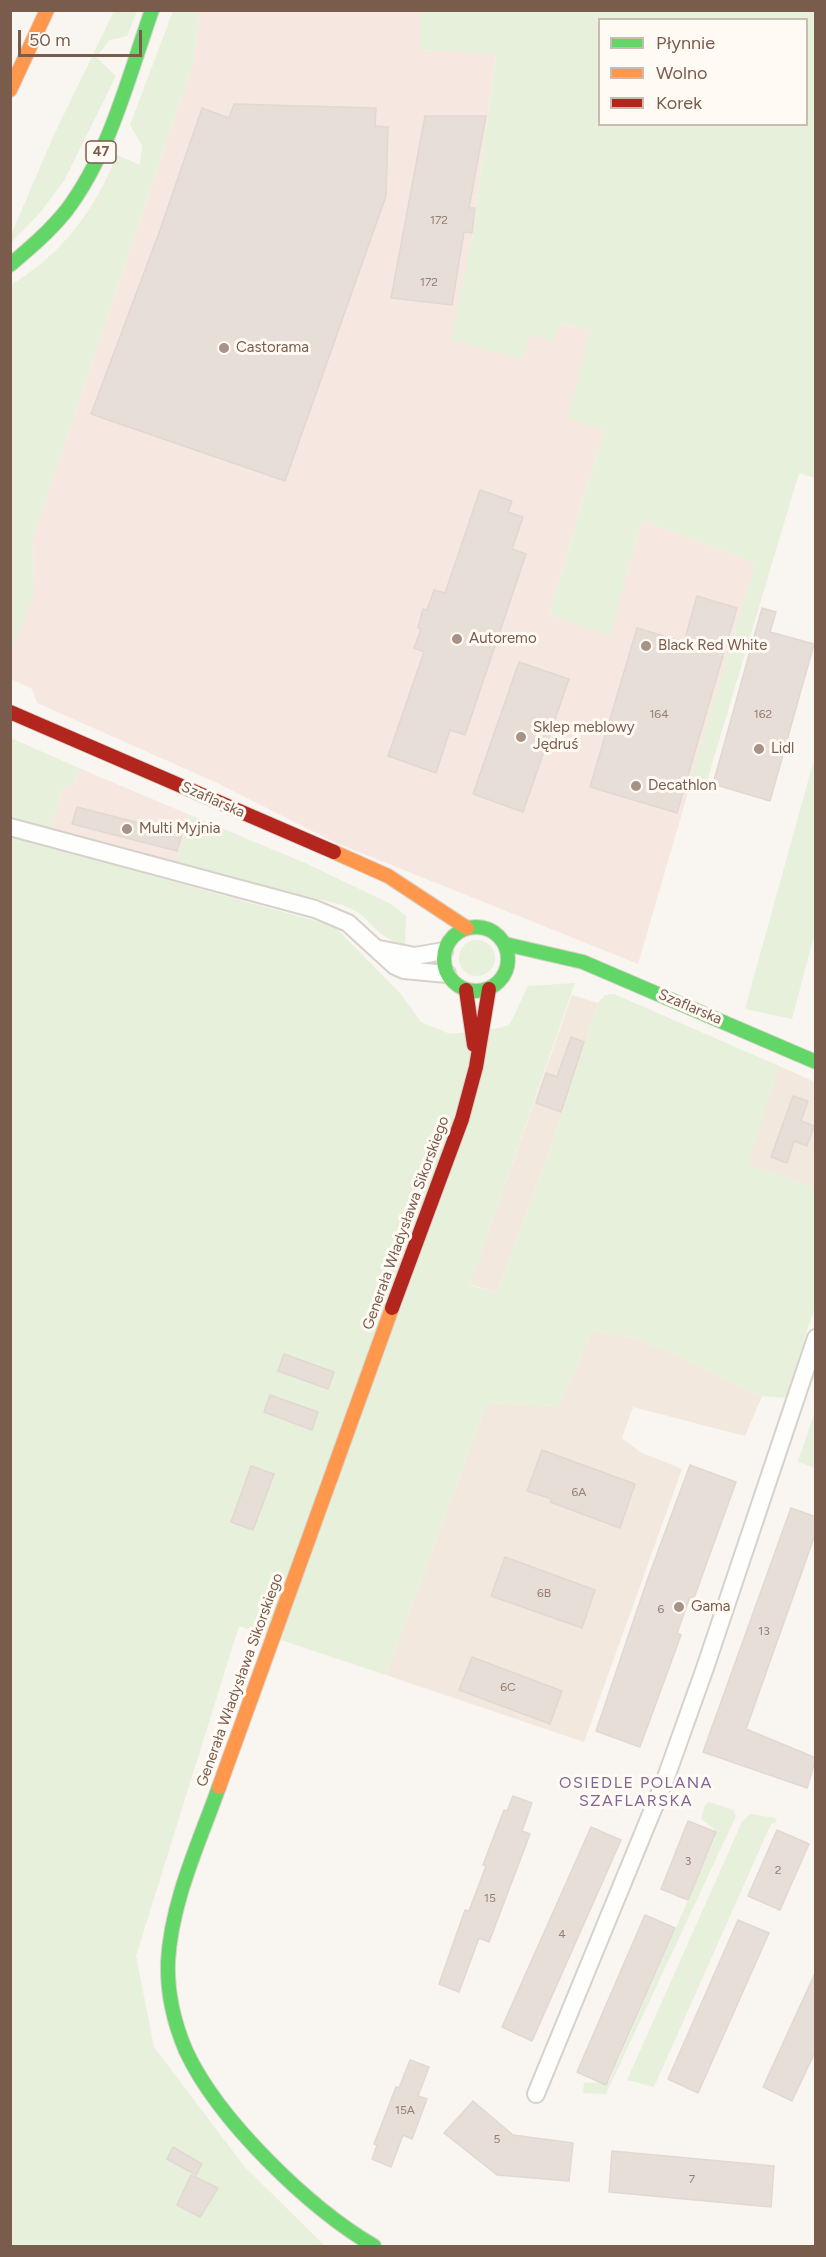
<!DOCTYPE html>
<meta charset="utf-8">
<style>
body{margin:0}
#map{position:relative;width:826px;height:2257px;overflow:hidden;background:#f9f5f0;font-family:Figtree,sans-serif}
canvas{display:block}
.frame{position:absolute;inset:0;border:12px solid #7a5c4d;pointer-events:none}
.legend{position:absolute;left:598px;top:18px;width:210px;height:108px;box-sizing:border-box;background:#fffaf3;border:2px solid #cabbb1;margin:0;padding:8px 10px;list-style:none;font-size:18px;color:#7a5c4d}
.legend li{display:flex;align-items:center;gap:12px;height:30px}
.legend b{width:30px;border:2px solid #cabbb1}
.scale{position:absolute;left:18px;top:30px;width:124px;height:27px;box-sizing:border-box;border:3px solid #7a5c4d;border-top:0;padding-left:8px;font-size:18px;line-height:21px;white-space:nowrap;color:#7a5c4d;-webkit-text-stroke:4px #fffaf3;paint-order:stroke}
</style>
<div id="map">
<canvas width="826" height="2257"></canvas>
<div class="frame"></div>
<ul class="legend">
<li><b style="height:8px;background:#63d668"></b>Płynnie</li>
<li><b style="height:8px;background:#ff974d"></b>Wolno</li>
<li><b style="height:8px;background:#b3261e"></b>Korek</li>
</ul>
<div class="scale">50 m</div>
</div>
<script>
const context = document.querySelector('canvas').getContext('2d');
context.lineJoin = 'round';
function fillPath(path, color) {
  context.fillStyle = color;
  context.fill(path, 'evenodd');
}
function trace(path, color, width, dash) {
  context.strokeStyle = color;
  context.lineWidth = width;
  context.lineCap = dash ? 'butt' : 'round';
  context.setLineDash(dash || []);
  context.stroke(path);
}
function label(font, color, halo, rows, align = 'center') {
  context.font = font + ' Figtree,sans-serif';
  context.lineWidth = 6;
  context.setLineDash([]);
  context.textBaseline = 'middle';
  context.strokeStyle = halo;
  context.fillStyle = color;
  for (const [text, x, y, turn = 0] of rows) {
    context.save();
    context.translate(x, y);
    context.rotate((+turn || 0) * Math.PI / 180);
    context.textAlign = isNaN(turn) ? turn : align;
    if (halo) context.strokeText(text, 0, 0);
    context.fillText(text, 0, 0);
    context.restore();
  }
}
const residential = new Path2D(`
 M572 995 598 1003 556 1133 497 1293 470 1284Z
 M779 1066 815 1082V1187L747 1165Z
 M592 1331 640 1339 762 1396 745 1436 633 1407 622 1438 640 1452 682 1469 584 1742 386 1675 487 1403 559 1406Z`);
const commercial = new Path2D(`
 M200 11H420V50L496 53 472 238 452 339 523 359 529 335 559 323 590 330 569 419 604 430 549 615 610 635 642 520 755 563 638 964 334 842 213 781 37 703 32 689 11 679 10 655 34 592 33 537 194 60Z
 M79 768 190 815 176 865 51 829 62 788 74 784Z`);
const green = new Path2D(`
 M114 11H137L127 36 110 40 96 57 116 76 64 181 39 214 11 243V235L53 137Z
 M173 11H200L194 60 33 537 34 592 11 655V285C62 254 95 210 117 155L140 165 142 145 130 125Z
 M420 11H815V478L799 473 707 781 692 777 755 563 642 520 610 636 549 615 604 430 568 419 590 330 559 323 554 341 529 335 523 359 451 340 472 238 496 54 420 50ZM600 20H806V124H600Z
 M11 738 79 768 74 784 62 788 51 829 11 818Z
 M815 756V932L792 1019 745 1009Z
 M190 815 305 863 391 904 406 916 405 945C386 940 377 931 365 918 360 912 350 909 343 905L176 865Z
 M11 837 334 926 401 994 421 1022 450 1034 500 1028 510 1024 528 986 575 983 470 1285 497 1293 556 1133 598 1003 605 995 614 994 779 1066 748 1165 816 1187 815 1306 786 1398 762 1396 640 1339 592 1331 559 1406 487 1403 386 1675 239 1626 136 1956 154 2047 244 2166 325 2246H11Z
 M459 958a18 18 0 1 1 36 0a18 18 0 1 1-36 0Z
 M815 1410V1468L798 1462Z
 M709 1802 733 1810 736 1816 606 2094 583 2093 584 2083 609 2082 715 1838 714 1829 701 1819 705 1805Z
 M750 1814 775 1818 777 1822 771 1824 654 2087 627 2080 742 1822Z`);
const building = new Path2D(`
 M234 104 376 108 375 126 388 127 386 196 285 481 91 414 160 230 202 108 229 118Z
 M425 116H486L469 208H475L472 233 464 232 452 305 391 298Z
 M480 490 512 501 508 512 523 517 512 549 526 554 465 735 450 730 436 773 388 756 424 652 414 648 421 629 418 628 423 609 427 610 434 590 445 593Z
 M697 596 737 608 677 813 590 787 637 628 684 642Z
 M762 608 776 612 770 632 814 644 770 801 713 784Z
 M519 662 569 679 523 812 473 794Z
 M77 807 182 834 177 851 72 824Z
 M571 1037 584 1042 561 1112 536 1103 546 1073 557 1077Z
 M793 1096 808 1101 801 1121 814 1126 807 1146 794 1141 787 1163 771 1157Z
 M284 1354 334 1372 328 1389 278 1371Z
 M270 1395 318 1412 312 1430 264 1412Z
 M542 1450 635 1484 620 1528 550 1502 552 1499 527 1491Z
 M690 1465 736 1482 694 1598 690 1597 677 1633 681 1635 640 1747 596 1731 648 1578Z
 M251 1466 274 1474 253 1530 231 1522Z
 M791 1508 816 1517V1532L746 1729 816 1758 807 1788 703 1752Z
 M505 1557 595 1590 582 1628 491 1596Z
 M472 1657 562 1691 550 1724 459 1690Z
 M513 1796 532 1803 522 1831 530 1834 489 1942 479 1938 459 1992 439 1984 465 1910 469 1911 486 1866 483 1865 504 1810 507 1811Z
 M688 1821 716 1832 688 1900 661 1889Z
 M591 1827 621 1840 532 2041 502 2027Z
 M777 1830 809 1844 780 1910 748 1896Z
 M645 1915 675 1928 606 2085 577 2072Z
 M738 1920 769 1933 698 2093 668 2079Z
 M816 1971V2050L792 2101 763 2087Z
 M410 2060 429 2067 418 2096 427 2099 412 2139 403 2135 391 2167 372 2159 377 2145 374 2144 396 2087 399 2088Z
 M473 2101 513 2135 573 2143 569 2181 497 2175 444 2133Z
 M173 2147 202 2164 196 2175 167 2159Z
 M612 2151 774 2166 771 2207 609 2192Z
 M191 2175 218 2188 200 2217 177 2205Z`);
const street = new Path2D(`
 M10 827 315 909 348 923 395 966 404 970 447 974
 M379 949 415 956 444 951
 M536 2094 665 1780 705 1668 816 1338`);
const fast = new Path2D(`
 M10 265C30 248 49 232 66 211 110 153 128 78 152 10
 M444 959a32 32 0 1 1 64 0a32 32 0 1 1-64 0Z
 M505 944 583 962 816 1062
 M219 1787C199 1843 171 1902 168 1962 167 1992 174 2023 186 2051 218 2120 309 2208 374 2246`);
const slow = new Path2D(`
 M10 90 47 10
 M334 852 388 876 467 928
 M219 1787 392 1308`);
const jam = new Path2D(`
 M10 712 334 852
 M466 990 474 1045
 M392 1308 462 1119 476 1067 489 989`);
const markers = [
 [224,348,6,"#a69286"],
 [457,639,6,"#a69286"],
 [646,646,6,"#a69286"],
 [521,737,6,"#a69286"],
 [759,749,6,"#a69286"],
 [636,786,6,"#a69286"],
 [127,829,6,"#a69286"],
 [679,1607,6,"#a69286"]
];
const numberNames = [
 ["172",439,220],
 ["172",429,282],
 ["164",659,714],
 ["162",763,714],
 ["6A",579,1492],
 ["6B",544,1593],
 ["6",661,1609],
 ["13",764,1631],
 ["6C",508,1687],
 ["3",688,1861],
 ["2",778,1870],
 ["15",490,1898],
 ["4",562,1934],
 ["15A",405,2110],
 ["5",497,2139],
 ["7",692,2179]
];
const shields = [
 [101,152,30]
];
const shieldNames = [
 ["47",101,152]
];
const poiNames = [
 ["Castorama",236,348],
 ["Autoremo",469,639],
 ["Black Red White",658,646],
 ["Sklep meblowy",533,728],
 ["Jędruś",533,745],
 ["Lidl",771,749],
 ["Decathlon",648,786],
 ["Multi Myjnia",139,829],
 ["Gama",691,1607]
];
const streetNames = [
 ["Szaflarska",213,800,24],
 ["Szaflarska",690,1007,23],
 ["Generała Władysława Sikorskiego",406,1223,-70],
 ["Generała Władysława Sikorskiego",240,1680,-70]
];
const neighbourhoodNames = [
 ["OSIEDLE POLANA",636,1783],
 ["SZAFLARSKA",636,1801]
];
fillPath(residential, '#f2e8de');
fillPath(commercial, '#f6e8e1');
fillPath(green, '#e7f0db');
fillPath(building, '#e6ded7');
trace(building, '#e2d8d2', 1.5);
trace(street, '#d7d1cb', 20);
trace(fast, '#d9d2cb', 16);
trace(slow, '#d9d2cb', 16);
trace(jam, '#d9d2cb', 16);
trace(street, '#fefefd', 16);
trace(fast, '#63d668', 14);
trace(slow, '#ff974d', 14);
trace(jam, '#b3261e', 14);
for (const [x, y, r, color] of markers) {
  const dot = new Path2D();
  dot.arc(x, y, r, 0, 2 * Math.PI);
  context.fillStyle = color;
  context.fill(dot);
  trace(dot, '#fffaf3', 2);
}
label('12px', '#977e72', null, numberNames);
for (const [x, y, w] of shields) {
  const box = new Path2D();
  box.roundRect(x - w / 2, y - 11, w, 22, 4.5);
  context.fillStyle = '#fffaf3';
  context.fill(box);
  trace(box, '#7a5c4d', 1.5);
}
label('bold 14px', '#7a5c4d', null, shieldNames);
label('15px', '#7a5c4d', '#fffaf3', poiNames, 'left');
label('15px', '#7a5c4d', '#fffaf3', streetNames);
context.letterSpacing = '1.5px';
label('16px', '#846695', '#fffaf3', neighbourhoodNames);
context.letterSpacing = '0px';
</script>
